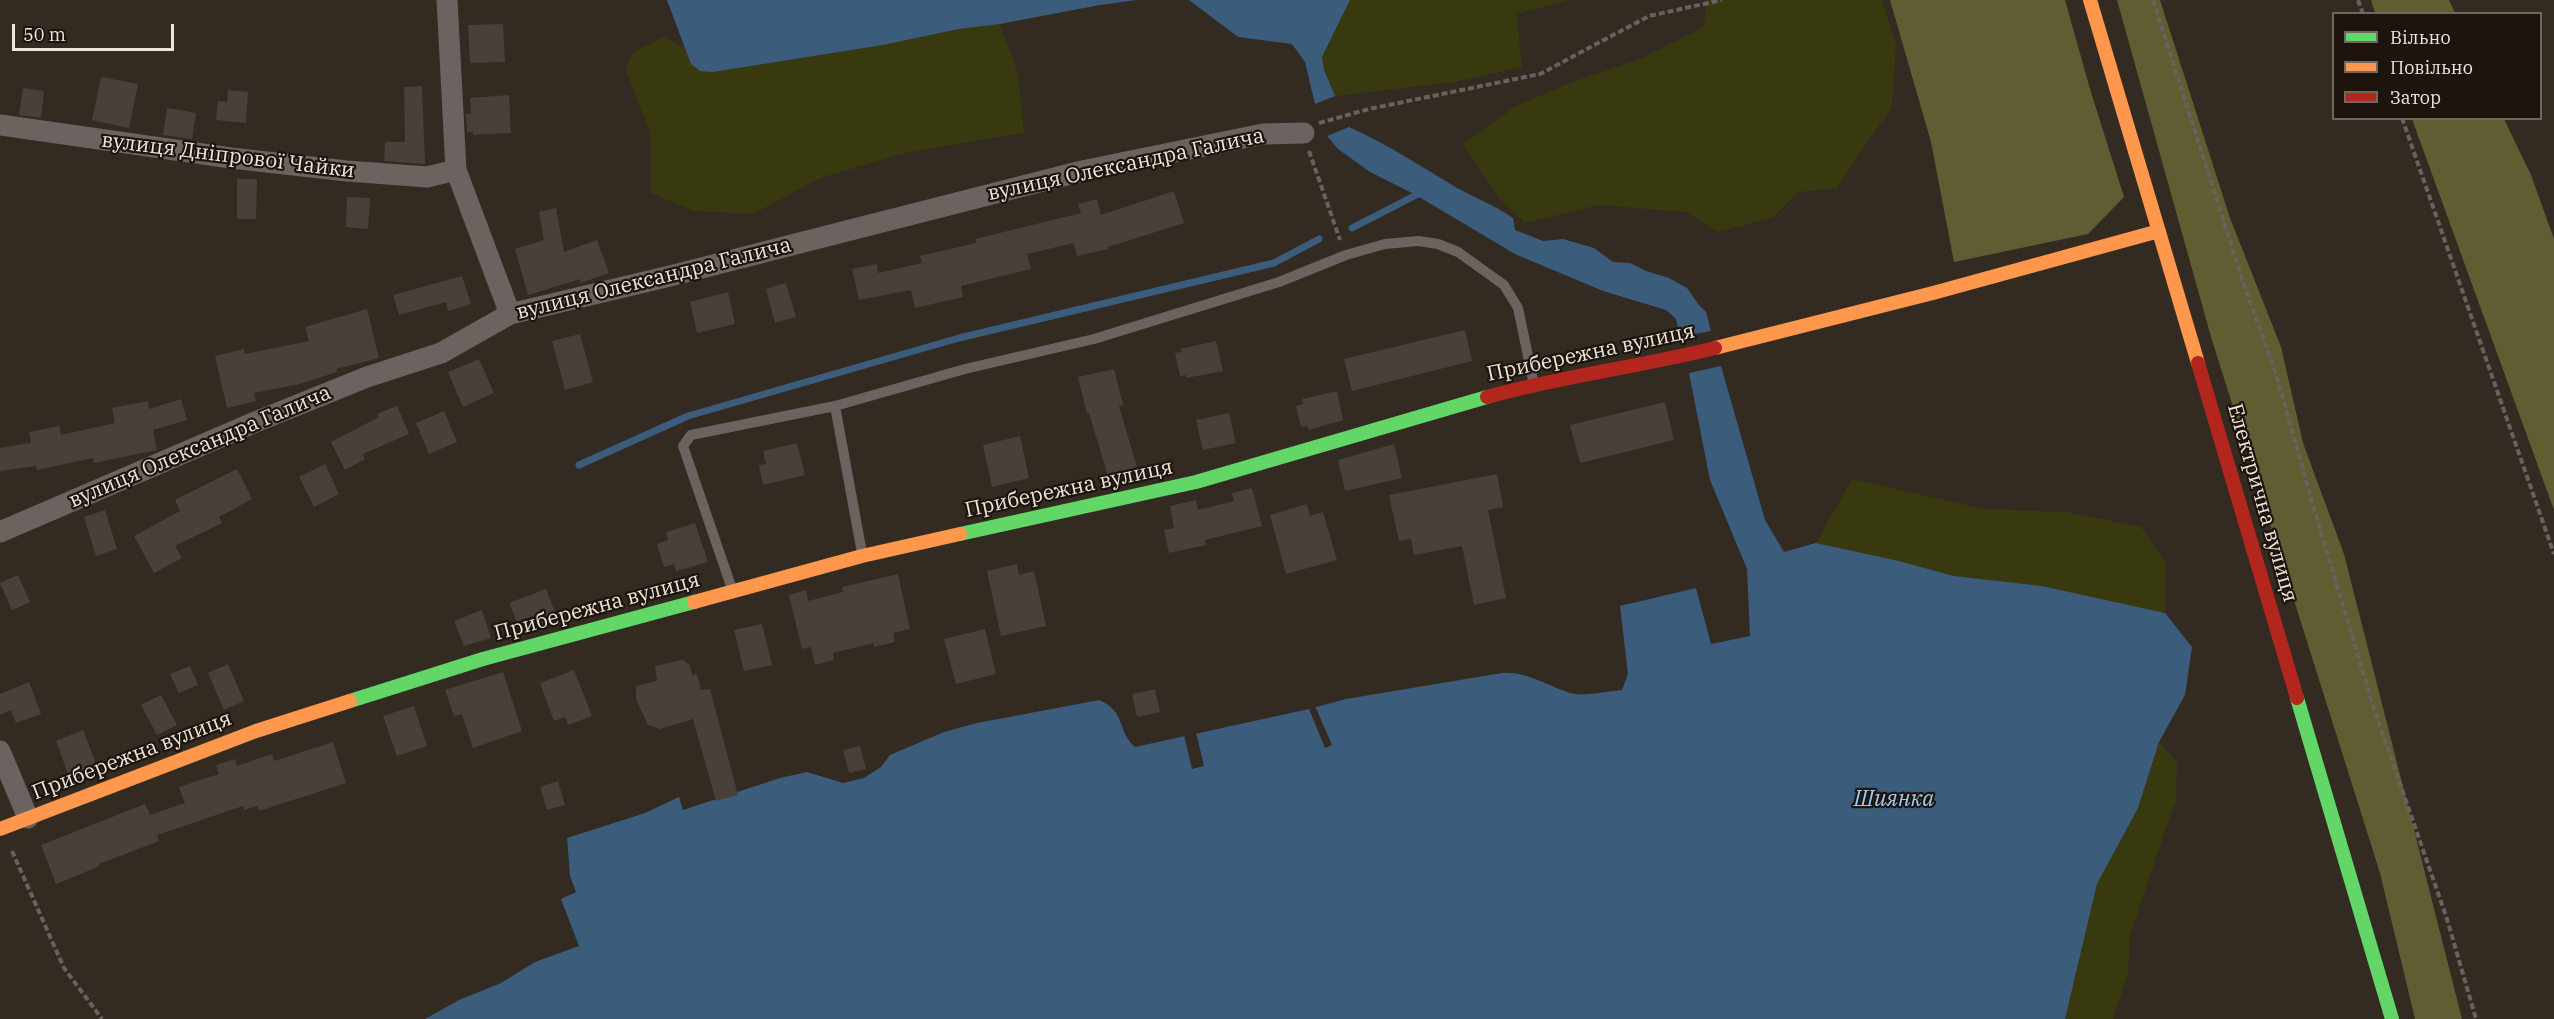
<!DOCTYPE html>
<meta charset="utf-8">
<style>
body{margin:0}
#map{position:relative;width:2554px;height:1019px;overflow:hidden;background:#332a22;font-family:"IBM Plex Serif",serif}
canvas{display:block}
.legend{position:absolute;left:2332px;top:12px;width:210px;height:108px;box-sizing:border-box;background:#1c140d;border:2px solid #70675f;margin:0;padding:8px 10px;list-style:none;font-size:18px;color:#efe4d9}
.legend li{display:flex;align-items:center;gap:12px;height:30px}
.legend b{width:30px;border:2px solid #70675f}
.scale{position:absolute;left:12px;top:24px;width:162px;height:27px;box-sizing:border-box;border:3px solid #efe4d9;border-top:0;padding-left:8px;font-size:18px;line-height:21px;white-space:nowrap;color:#efe4d9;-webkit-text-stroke:4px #1c140d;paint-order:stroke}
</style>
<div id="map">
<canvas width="2554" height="1019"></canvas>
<ul class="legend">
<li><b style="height:8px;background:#63d668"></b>Вільно</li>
<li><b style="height:8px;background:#ff974d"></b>Повільно</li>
<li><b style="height:8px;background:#b3261e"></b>Затор</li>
</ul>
<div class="scale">50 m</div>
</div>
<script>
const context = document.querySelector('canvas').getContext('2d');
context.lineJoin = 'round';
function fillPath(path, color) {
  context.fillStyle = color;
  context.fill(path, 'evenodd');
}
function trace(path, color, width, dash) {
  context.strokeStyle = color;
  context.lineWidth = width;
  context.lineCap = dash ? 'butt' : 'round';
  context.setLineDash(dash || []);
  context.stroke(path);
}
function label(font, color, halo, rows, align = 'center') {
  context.font = font + ' "IBM Plex Serif",serif';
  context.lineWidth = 4.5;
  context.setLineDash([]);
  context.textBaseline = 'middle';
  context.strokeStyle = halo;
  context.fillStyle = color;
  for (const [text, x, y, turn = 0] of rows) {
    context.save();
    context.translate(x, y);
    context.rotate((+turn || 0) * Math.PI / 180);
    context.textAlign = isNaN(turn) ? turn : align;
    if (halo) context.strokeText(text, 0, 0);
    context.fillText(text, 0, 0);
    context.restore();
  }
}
const green = new Path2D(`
 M1350 0H1569L1516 14 1522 67 1454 82 1335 96 1324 70 1322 57Z
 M1706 0H1882L1896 44 1892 108 1863 148 1837 188 1799 192 1773 217 1718 232 1686 212 1598 205 1525 223 1498 197 1463 144 1516 106 1578 80 1640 59 1704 27Z
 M1000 24 1018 74 1024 133 905 153 820 178 753 214 694 211 651 193 650 133 625 67 634 52 663 37 684 47C691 64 695 71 713 72L883 45 959 29Z
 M1852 479 1984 509 2066 512 2141 527 2166 562 2165 613 2042 586 1954 576 1899 561 1816 543Z
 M2159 742 2177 761 2176 799 2130 936 2128 974 2113 1019H2065L2097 884 2138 808Z`);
const forest = new Path2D(`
 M1890 0H2065L2090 89 2124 197 2088 234 1954 262 1931 142Z
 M2117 0H2160L2230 218 2281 347 2303 443 2344 554 2462 1019H2415L2380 873 2211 337Z
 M2371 0H2449L2455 13H2375Z
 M2412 119H2504L2531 175 2554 239V510Z`);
const water = new Path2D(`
 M667 0H1137L1100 5 1000 24 959 29 883 45 713 72 700 71 691 64Z
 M1189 0H1350L1322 57 1324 70 1335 96 1315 104 1305 62 1292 44 1238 37Z
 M1349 127C1388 144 1423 168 1459 189 1478 199 1494 205 1513 218L1515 230 1543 241 1563 239 1594 248 1613 262 1630 263 1646 271 1669 278 1687 288 1698 304 1706 312 1711 331 1680 337 1676 319 1666 310 1603 291 1515 254 1414 194 1370 172 1338 149 1327 136Z
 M1721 366 1765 520 1784 552 1816 543 1899 561 1954 576 2042 586 2165 613 2192 647 2185 695 2159 742 2138 808 2097 884 2065 1019H425L459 1000 501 983 535 962 579 946 561 899 576 892 570 876 567 838 645 813 679 797 683 810 780 778 807 772 843 783 864 778 881 767 890 755 944 732 977 723 1099 700C1127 712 1116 730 1135 747L1309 709 1346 699 1502 673C1526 671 1548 686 1570 693 1584 697 1607 691 1622 690L1628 674 1620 606 1696 588 1711 644 1750 636 1747 569 1710 480 1689 373Z`);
const pier = new Path2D(`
 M1315 706 1332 745 1325 748 1309 709Z
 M1196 732 1204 766 1192 769 1184 735Z`);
const stream = new Path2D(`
 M1352 228 1422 192
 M579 465 688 416 959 338 1274 263 1319 239`);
const building = new Path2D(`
 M503 24 505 62 470 63 468 25Z
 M101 77 138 84 129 128 92 120Z
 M422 86 425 164 384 161 385 142H405L404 87Z
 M23 88 44 91 41 118 19 115Z
 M228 90 248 92 246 123 216 120 218 101 227 102Z
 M509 95 511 133 473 135V132H467L466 114H471L470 98Z
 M167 108 196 113 192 139 163 135Z
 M237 179H257L256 219H237Z
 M1174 191 1184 223 1108 247V249L1077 256 1074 243 1027 254 1031 269 961 286 963 297 915 308 911 290 859 300 852 269 877 264 878 273 922 263 920 256 976 243 975 239 1081 213 1078 204 1097 199 1101 215Z
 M347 197 370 198 368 229 346 227Z
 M556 208 564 252 597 240 609 273 581 283 580 279 528 295 515 249 544 240 539 212Z
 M462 276 471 304 448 311 446 302 399 315 393 295Z
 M786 283 796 317 775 323 766 289Z
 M728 292 735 324 697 333 690 302Z
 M367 309 379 358 336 369 337 372 300 384 254 393 256 401 227 408 215 356 244 349 245 354 309 341 305 327Z
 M1465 330 1472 361 1352 391 1344 359Z
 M580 334 593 382 565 390 552 341Z
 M1216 341 1223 371 1186 378V375L1180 376 1175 353 1181 352 1180 349Z
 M479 359 494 393 463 407 448 372Z
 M1114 369 1123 405 1119 406 1137 467 1108 476 1089 413 1087 414 1078 377Z
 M1337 391 1343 420 1309 430 1307 426 1301 427 1296 406 1303 404 1302 399Z
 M181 399 187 420 153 430 157 450 94 463 93 458 37 470 36 466 0 471V448L31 443 29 432 59 426 61 435 115 423 112 408 148 401 149 409Z
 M1665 402 1674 440 1580 463 1570 425Z
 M397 406 409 434 363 454 365 459 345 470 331 442 379 417 377 414Z
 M444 411 457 442 429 454 416 423Z
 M1229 413 1236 443 1203 450 1196 420Z
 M1020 436 1029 478 992 487 983 445Z
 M797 443 805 475 763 485 759 465 766 464 763 451Z
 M1394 444 1402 478 1345 491 1338 460Z
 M325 464 339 494 314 507 299 477Z
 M237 469 252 499 219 517 222 523 175 546 182 558 154 573 134 536 180 511 175 500Z
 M1497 474 1503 507 1488 510 1506 598 1474 605 1462 546 1414 555 1411 539 1399 541 1389 495Z
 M1252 488 1262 526 1205 540 1206 545 1169 553 1164 530 1174 528 1170 506 1196 500 1198 510 1234 501 1232 493Z
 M1307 504 1310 516 1323 512 1337 560 1286 574 1270 515Z
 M105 510 117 549 96 556 84 517Z
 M695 523 708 562 676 571 674 564 664 567 657 544 668 540 666 532Z
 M1017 564 1019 575 1034 571 1046 626 1001 636 987 571Z
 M898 574 910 629 893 633 895 642 874 647V643L833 653 834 660 815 665 811 647 802 649 789 595 806 590 808 601 843 592 842 587Z
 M18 575 30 602 12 610 0 583Z
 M546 589 558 620 539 625 535 615 517 622 509 603Z
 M482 610 491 638 464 646 454 621Z
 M762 624 772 665 744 671 734 630Z
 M985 629 996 674 956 684 944 639Z
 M682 660 690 665 692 675 697 674 701 690 710 689 738 795 716 801 693 719 660 729 648 725 636 699V686L657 681 655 666Z
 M228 664 244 701 224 710 208 673Z
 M190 666 198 685 179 693 170 674Z
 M574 670 592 716 568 725 565 717 554 721 540 683Z
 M503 672 522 731 473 748 462 714 454 716 445 690Z
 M29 682 41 714 16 723 11 710 0 715V694Z
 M1155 689 1160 712 1137 717 1132 694Z
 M161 695 177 725 157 735 141 705Z
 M414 706 427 746 397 756 383 716Z
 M83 730 99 772 71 782 56 741Z
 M333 742 346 783 259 811 257 806 244 810 243 806 157 835 159 841 99 864 100 866 56 884 41 845 145 804 150 815 185 803 179 787 219 774 216 765 235 759 237 766 272 754 274 761Z
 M860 746 866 769 849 773 843 750Z
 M558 781 565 805 547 810 540 787Z`);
const path = new Path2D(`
 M2153 0 2244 285 2276 374 2312 502 2373 706 2447 919 2476 1019
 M2358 0 2363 14
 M2402 118 2554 554
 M1319 123 1369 109 1540 74 1649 16 1722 0
 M1309 151 1340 240
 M12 851 64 968 102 1019`);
const lane = new Path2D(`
 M862 553 835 406 965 369 1094 339 1279 282 1346 255 1385 244 1418 241 1438 244 1458 252 1504 285 1518 308 1533 380
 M732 589 683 446 691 435 835 406`);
const street = new Path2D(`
 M447 0 456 170 510 314
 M0 125 231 158 347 171 427 177 456 170
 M0 532 253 423 367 377 441 353 510 314 674 275 1082 171 1263 134 1304 133
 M0 751 28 818`);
const fast = new Path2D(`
 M960 534 1196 482 1487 397
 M2297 698 2392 1019
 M350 701 483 659 694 602`);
const slow = new Path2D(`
 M2090 0 2198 363
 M1715 348 1933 293 2159 231
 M694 602 862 556 960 534
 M0 829 256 731 350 701`);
const jam = new Path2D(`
 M2198 363 2297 698
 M1487 397C1562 376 1639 367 1715 348`);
const streetNames = [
 ["вулиця Дніпрової Чайки",228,156,7],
 ["вулиця Олександра Галича",1126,165,-12],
 ["вулиця Олександра Галича",654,279,-14],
 ["Прибережна вулиця",1591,353,-12],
 ["вулиця Олександра Галича",200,447,-23],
 ["Прибережна вулиця",1069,489,-12],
 ["Електрична вулиця",2262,503,74],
 ["Прибережна вулиця",597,607,-15],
 ["Прибережна вулиця",132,756,-21]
];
const waterNames = [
 ["Шиянка",1894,800]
];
fillPath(green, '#39390f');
fillPath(forest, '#5e5e32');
fillPath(water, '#3c5c7b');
fillPath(pier, '#332a22');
trace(stream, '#3c5c7b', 7);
fillPath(building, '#49403a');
trace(path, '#69615e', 4, [6, 3]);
trace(lane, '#6b6360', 10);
trace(street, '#6b6360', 21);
trace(fast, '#63d668', 14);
trace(slow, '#ff974d', 14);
trace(jam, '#b3261e', 14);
label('21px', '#efe4d9', '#1c140d', streetNames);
label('italic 22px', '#9dcbf8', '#1c140d', waterNames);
</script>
